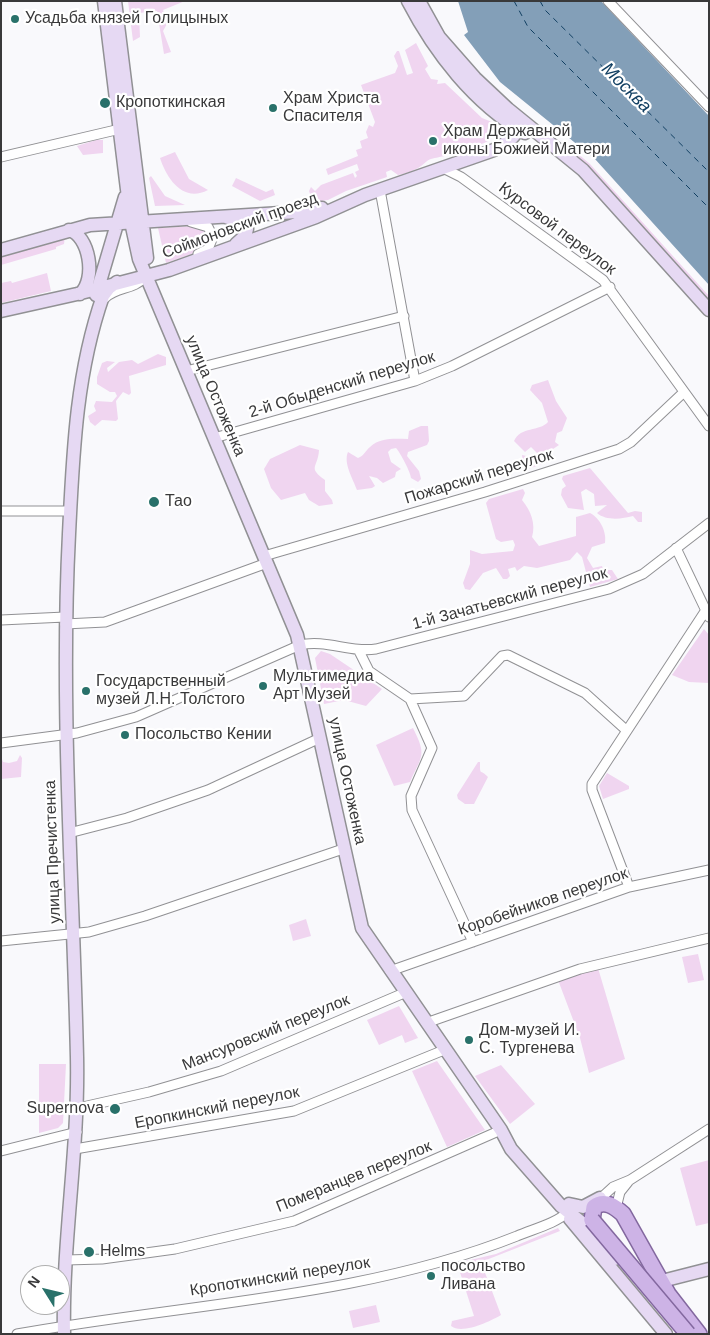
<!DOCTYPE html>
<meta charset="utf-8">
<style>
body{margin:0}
#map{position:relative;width:710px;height:1335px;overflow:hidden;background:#f9f9fc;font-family:Arial,sans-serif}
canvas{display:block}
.frame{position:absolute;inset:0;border:2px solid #39393a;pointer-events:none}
.north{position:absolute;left:20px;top:1265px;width:50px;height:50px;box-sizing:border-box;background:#fff;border:1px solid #b0b0b0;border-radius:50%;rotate:306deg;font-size:14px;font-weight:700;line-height:20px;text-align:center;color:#39393a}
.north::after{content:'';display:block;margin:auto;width:18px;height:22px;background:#29716a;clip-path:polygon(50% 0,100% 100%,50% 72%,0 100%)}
</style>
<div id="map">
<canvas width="710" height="1335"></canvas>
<div class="frame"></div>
<div class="north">N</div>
</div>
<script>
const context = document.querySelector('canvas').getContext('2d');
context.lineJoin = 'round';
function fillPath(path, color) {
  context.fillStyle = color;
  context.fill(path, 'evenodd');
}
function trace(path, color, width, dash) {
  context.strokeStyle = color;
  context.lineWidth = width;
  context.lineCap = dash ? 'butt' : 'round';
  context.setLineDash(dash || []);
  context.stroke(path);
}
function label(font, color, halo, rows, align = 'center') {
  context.font = font + ' Arial,sans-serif';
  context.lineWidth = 4.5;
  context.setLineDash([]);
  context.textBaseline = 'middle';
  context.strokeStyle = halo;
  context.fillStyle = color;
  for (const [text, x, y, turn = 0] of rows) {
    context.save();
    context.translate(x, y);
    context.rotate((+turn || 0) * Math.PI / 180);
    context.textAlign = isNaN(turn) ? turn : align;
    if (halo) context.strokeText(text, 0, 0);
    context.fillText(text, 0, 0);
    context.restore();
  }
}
const green = new Path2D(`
 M128 1H185L163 10 168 22 163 31 171 52 164 54 157 11 139 13 140 37 133 41Z
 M416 43 428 66 425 69 431 79 438 80 437 84 445 83 482 118 492 122 495 128C494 146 476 144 463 148L462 144 458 146C452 157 441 156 431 159 427 160 424 164 421 166 416 170 405 174 398 175L391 170 386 172 387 177 346 191 328 200 313 202 309 191 311 187 315 191 321 185 353 173 355 178 357 176 355 172 359 170 357 164 328 175 326 169 358 156 356 150 362 148 360 141 368 138 366 132 369 125 373 127 375 122 361 85 395 73 398 66 394 56 397 51H399L407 75 413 73 405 50Z
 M96 140H103V153L83 155 77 146Z
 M564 142 590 164 709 296V302L587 166 562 144Z
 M175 152 189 179 208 190C183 203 167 179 160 158Z
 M151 176 165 196 185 205 155 206 149 178Z
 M236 178 266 192 273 189 275 195 260 201 232 186Z
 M199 226 203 227 211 237 203 250 166 263 158 228Z
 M65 236 64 244 56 247V249L1 265V254Z
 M47 273 51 291 1 303V283L11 281 12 283Z
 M158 354 166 357V365L129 376 131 393 129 395 123 392 116 401 118 419 116 421 102 420 95 426 90 422 88 416 96 411 94 406 96 401 112 402 117 396 115 392H110L97 384V377L102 363 107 361 115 362 107 368 108 372 119 362 132 360 138 364Z
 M548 380 556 401 567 418 562 431 557 433 555 442 559 445 553 449 548 462 528 469 523 467 522 455 539 459V455L531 447 525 452 514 441C521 426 539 432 548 422L542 403 530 390 532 385Z
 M421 426H428L429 441 427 445 408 452 407 456 419 471 421 479 418 482 411 478C411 473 400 452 396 448L391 449 388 452 391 462 401 469 396 472 395 477 383 483 377 478 369 476 375 486 372 488 357 490C353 479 343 463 348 452L358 458C364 456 365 451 370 447 381 437 395 439 408 439L409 431Z
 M300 445 319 450C318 468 307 467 325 480V491L332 500 333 504 319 506 309 500 305 493 281 500 271 488 264 469 270 459Z
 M590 468 628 513 635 511 642 512V522H638L633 516C622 519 606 521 597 513L607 505 595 506 594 494 586 489 581 492 584 510 568 508 561 495 562 489 566 486 562 479 563 476Z
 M523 489 525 493 522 500C531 511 536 524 532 537L539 546 576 536V517L590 513C600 518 607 532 605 543L592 547 587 558 593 568 602 566 603 570H612L618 579 590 587 582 557 577 552 570 560 537 568 524 566 517 571 515 567 508 569 510 576 507 579H503L496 568 483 573 470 590 465 589 463 583 470 564V550L482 554 513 551 515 545 513 540 501 542 496 539 486 503 489 499Z
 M704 629 709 635V683L689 682 672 675Z
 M321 651 330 654 382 689 366 706 344 700 324 704 315 658Z
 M413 728C427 756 422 755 410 782L394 786 376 745Z
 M20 755 22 758 21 777 1 779V756L3 762 9 763 17 761Z
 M478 762H480C480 777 480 768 488 777L474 804H465L458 799 457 795Z
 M607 773 629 786V789L603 799 599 786Z
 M306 919 311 936 293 941 289 925Z
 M698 954 704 980 688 983 682 957Z
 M598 968 625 1059 589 1073 580 1038 558 980Z
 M399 1006 418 1038 405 1043 402 1035 379 1045 367 1020Z
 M437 1061 485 1130 447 1147 412 1071Z
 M39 1064H66L63 1123 58 1128 39 1133Z
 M501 1065 535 1104 510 1124 475 1076Z
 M709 1160V1223L696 1226 680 1168Z
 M558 1228 560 1231 481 1262 501 1315C491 1321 462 1335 451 1326L452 1321 474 1316 457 1263 496 1254Z
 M376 1305 380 1322 353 1328 349 1311Z`);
const water = new Path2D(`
 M458 1H601L709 116V285L595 159 500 82 464 35 468 32Z`);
const ferry = new Path2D(`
 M514 1 528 27 709 208
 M540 1 545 10 709 172`);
const street = new Path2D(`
 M608 1 709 107
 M1 157 120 129
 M443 168 461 177 603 280 709 426
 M380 190 415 381
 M191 222 208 227 213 237 208 249 198 254
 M105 298C119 285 132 292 147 275
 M186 371 404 316
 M214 438 415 381 452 366 610 287
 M1 511H70
 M676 548 709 617
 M264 556 485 492 619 449 631 442 684 392
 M1 620 65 617
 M65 624 105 622 267 563
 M359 651 369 671 410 699 464 696 502 656 508 655 585 693 626 730
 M410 699 432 748 411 796 412 810 473 942
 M1 743 77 733 136 717 300 645C326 639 350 653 376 649L609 589 643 574 709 523
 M69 833 127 818 208 790 320 738
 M629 887 592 790V784L706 610
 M1 941 89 932 145 916 343 849
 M390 971 629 887 709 870
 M426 1023 580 969 709 938
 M78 1108 149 1092 221 1071 404 993
 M75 1149 294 1111 444 1050
 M1 1151 77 1132
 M601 1198 613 1187 630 1180 709 1129
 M616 1208 620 1192 628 1182
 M66 1260 102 1259 175 1249 294 1221 501 1130
 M17 1334C181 1304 362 1298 517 1236 533 1229 555 1224 568 1212`);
const secondary = new Path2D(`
 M104 1 131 222 139 259 297 635 362 928 501 1130 511 1149 561 1206 586 1226 615 1259
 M115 1 147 258
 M408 1C435 53 474 103 525 133
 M419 1 439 37 475 78 508 109 583 170 709 310
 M228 218 241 221 247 229 245 236 236 244
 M69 230C89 235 97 279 80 294
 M1 250 90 225 297 212 322 208
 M96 295 125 197
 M1 311 77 294 169 270 316 217 365 195 494 150 510 140 525 123
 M569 1204 583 1207 600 1198
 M570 1219 666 1334
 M662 1281 709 1269
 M64 1334C62 1241 79 1150 77 1057 73 882 60 708 69 534 73 453 76 373 103 296L109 288 117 282`);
const primary = new Path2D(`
 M592 1220 594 1207C605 1199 615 1207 623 1214L668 1294 699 1334`);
const primaryBridge = new Path2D(`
 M592 1220 688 1334`);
const markers = [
 [15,19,5,"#29716a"],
 [105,103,6,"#29716a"],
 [273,108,5,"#29716a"],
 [433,141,5,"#29716a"],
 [154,502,6,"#29716a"],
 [263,686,5,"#29716a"],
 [86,691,5,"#29716a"],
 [125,735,5,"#29716a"],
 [469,1040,5,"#29716a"],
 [115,1109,6,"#29716a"],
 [89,1252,6,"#29716a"],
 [431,1276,5,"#29716a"]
];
const poiNames = [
 ["Усадьба князей Голицыных",25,19],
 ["Храм Христа",283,99],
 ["Спасителя",283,117],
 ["Кропоткинская",116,103],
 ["Храм Державной",443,132],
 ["иконы Божией Матери",443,150],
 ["Тао",165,502],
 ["Мультимедиа",273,677],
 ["Арт Музей",273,695],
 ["Государственный",96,682],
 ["музей Л.Н. Толстого",96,700],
 ["Посольство Кении",135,735],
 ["Дом-музей И.",479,1031],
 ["С. Тургенева",479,1049],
 ["Supernova",104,1109,"right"],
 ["Helms",100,1252],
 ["посольство",441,1267],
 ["Ливана",441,1285]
];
const streetNames = [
 ["Соймоновский проезд",240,226,-20],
 ["Курсовой переулок",557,229,37],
 ["2-й Обыденский переулок",342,385,-17],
 ["улица Остоженка",215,396,67],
 ["Пожарский переулок",479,477,-17],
 ["1-й Зачатьевский переулок",510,599,-15],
 ["улица Остоженка",347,781,78],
 ["улица Пречистенка",53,852,-92],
 ["Коробейников переулок",543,902,-19],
 ["Мансуровский переулок",266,1033,-22],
 ["Еропкинский переулок",217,1108,-11],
 ["Померанцев переулок",354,1177,-22],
 ["Кропоткинский переулок",280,1277,-9]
];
const waterNames = [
 ["Москва",626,88,45]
];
fillPath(green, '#f0d5f0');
fillPath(water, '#839fb8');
trace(ferry, '#113f62', 1, [6, 5]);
trace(street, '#919194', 11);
trace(secondary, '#919194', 15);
trace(primary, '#83689f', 18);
trace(street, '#fff', 9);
trace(secondary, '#e6d9f3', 12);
trace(primary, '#cdb3e6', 15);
trace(primaryBridge, '#83689f', 18, []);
trace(primaryBridge, '#cdb3e6', 15);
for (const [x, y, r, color] of markers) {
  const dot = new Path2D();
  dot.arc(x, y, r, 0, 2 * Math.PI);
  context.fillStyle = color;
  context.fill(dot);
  trace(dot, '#fff', 2);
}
label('16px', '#39393a', '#fff', poiNames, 'left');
label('16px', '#39393a', '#fff', streetNames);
label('italic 18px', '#113f62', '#fff', waterNames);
</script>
